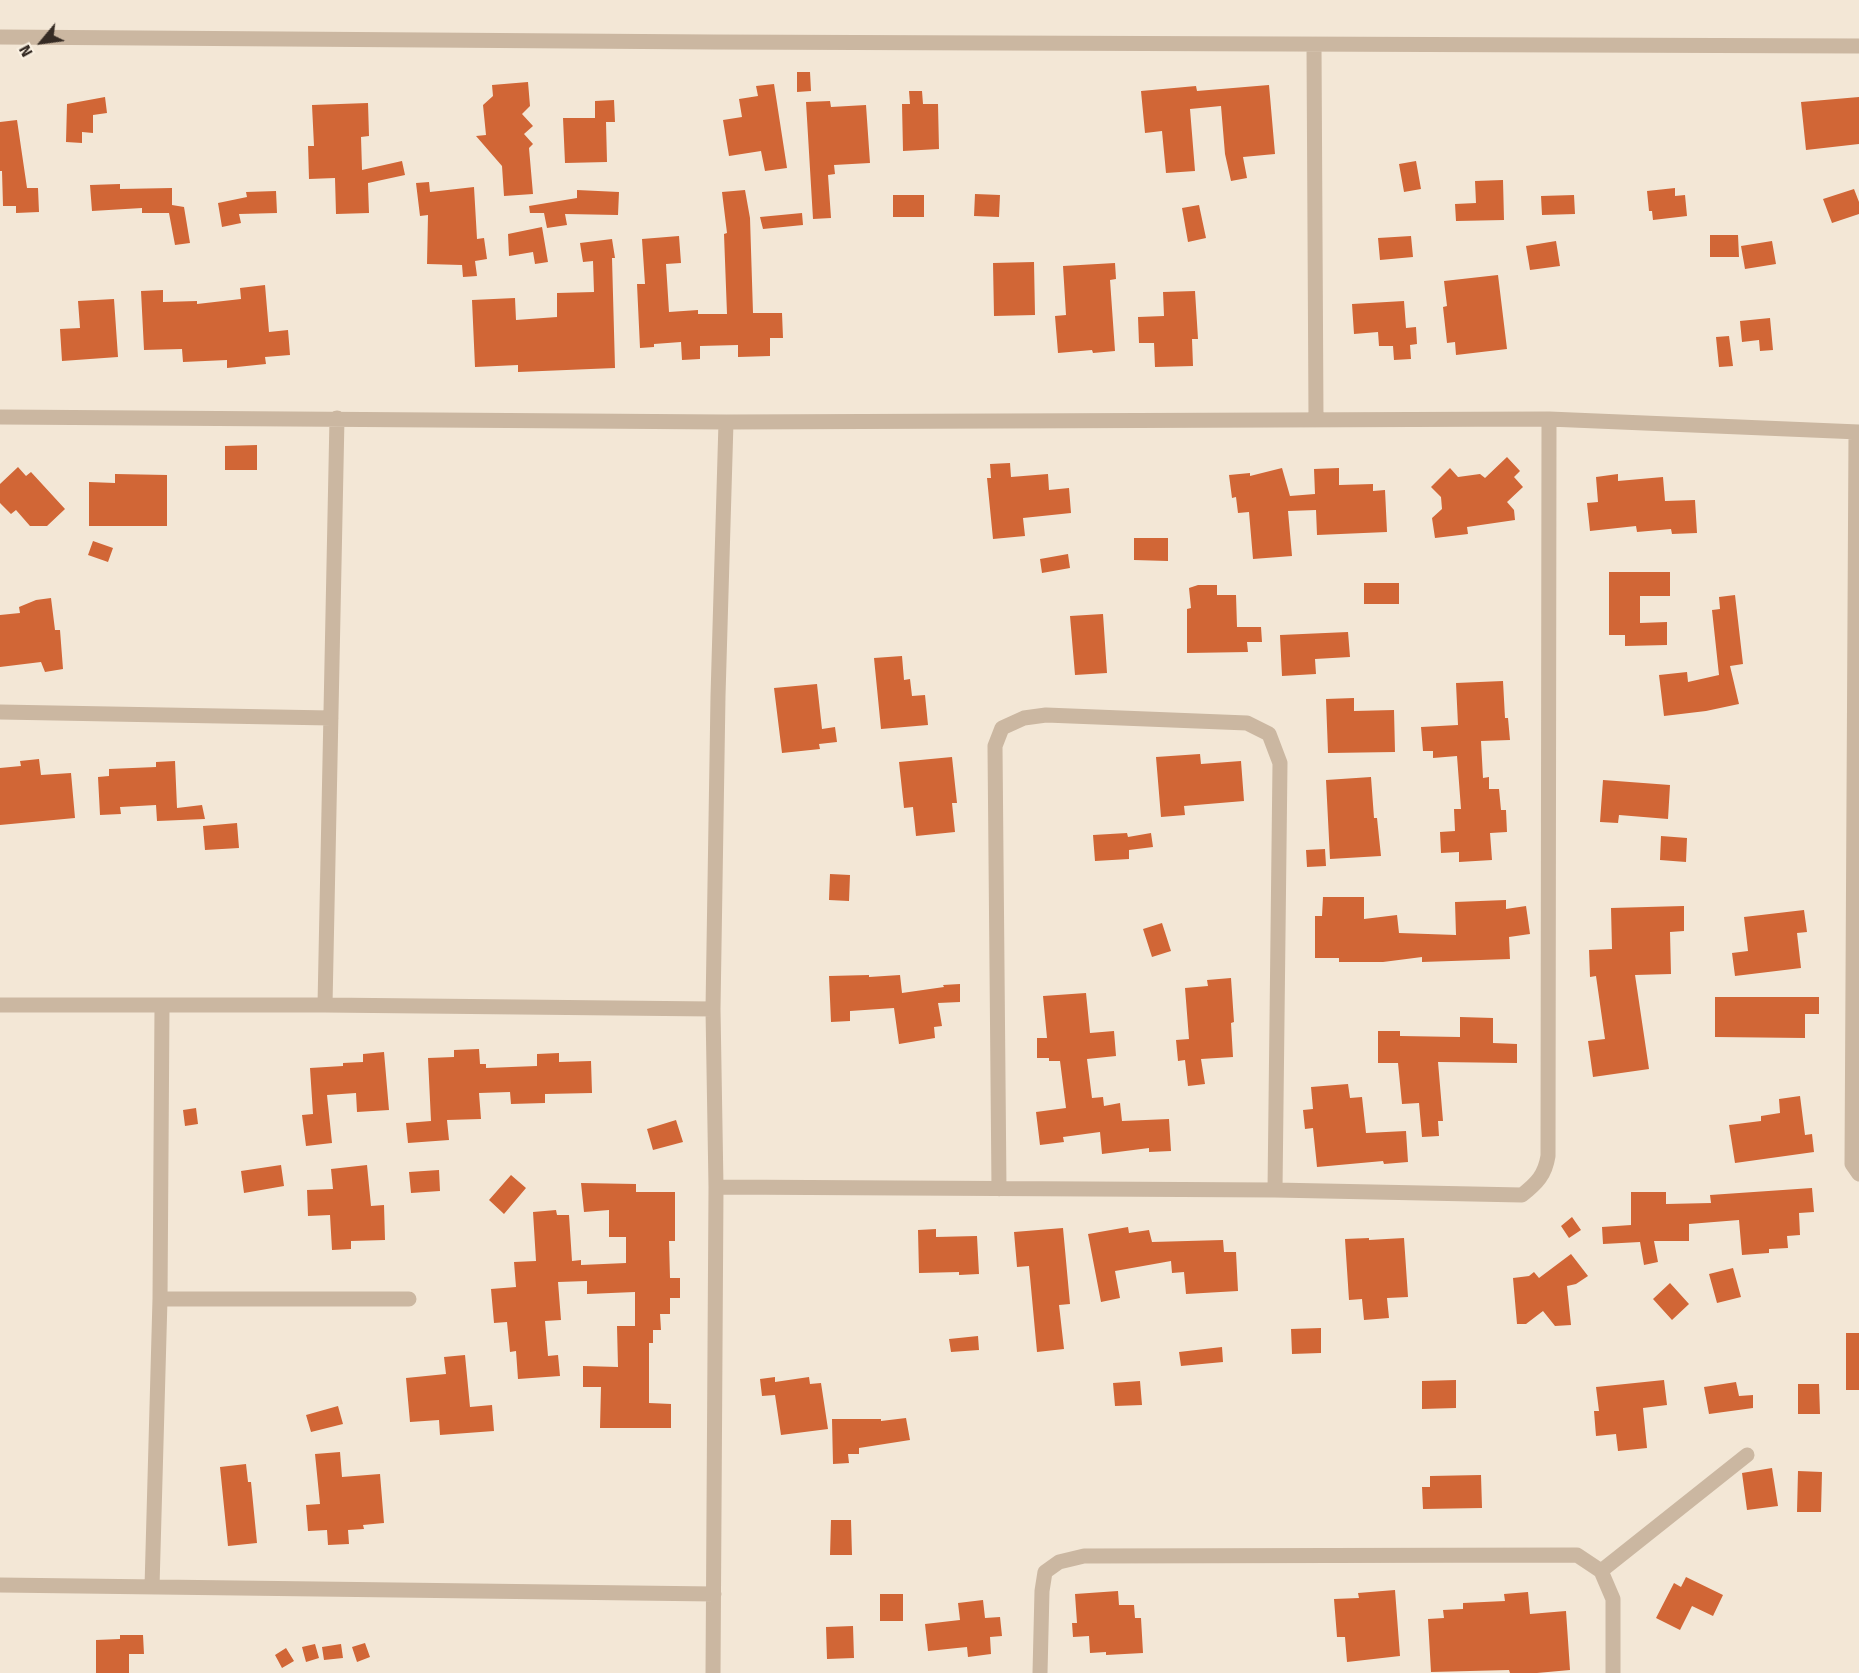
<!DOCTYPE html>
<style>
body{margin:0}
#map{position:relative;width:1859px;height:1673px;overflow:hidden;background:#f3e7d6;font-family:"Fira Sans",sans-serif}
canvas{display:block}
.north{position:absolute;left:12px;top:12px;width:60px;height:60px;-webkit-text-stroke:4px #faf1e2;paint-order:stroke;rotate:241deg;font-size:16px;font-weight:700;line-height:24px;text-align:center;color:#352b24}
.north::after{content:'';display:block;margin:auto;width:21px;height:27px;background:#352b24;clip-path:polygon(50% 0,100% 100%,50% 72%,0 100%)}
</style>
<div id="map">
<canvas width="1859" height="1673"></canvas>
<div class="north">N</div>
</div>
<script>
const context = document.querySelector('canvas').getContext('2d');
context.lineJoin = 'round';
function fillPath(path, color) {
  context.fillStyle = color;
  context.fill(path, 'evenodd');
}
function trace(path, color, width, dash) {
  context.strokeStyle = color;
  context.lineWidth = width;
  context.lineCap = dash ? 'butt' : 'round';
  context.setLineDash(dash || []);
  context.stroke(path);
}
const building = new Path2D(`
 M797 72H810L811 91 797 92Z
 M528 82 530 106 522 114 533 126 524 134 533 144 529 148 533 194 504 196 502 166 476 136 486 135 483 105 493 96 492 85Z
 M774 84 787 168 765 171 761 151 729 156 723 120 742 117 739 99 758 96 756 86Z
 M1269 85 1275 154 1243 157 1247 178 1231 181 1225 154 1221 106 1190 109 1195 171 1166 173 1162 131 1145 133 1141 91 1196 86 1197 91Z
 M909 91H922L923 104H938L939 149 903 151 902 104H910Z
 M105 97 107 113 93 115V133L82 132V143L66 142 67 104Z
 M1859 97V144L1806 150 1801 102Z
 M614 100 615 122H606L607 162 565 163 563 118H595V101Z
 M830 101 831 107 866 105 870 163 834 165 835 174 828 175 831 218 813 219 806 102Z
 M368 103 369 136 361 137 362 170 402 161 405 175 368 183 369 213 336 214 335 178 309 179 308 146H314L312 105Z
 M17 120 27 188H38L39 212 16 213V206H3L2 171H0V122Z
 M1416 161 1421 189 1404 192 1399 164Z
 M1503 180 1504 220 1456 221 1455 204 1476 203 1475 181Z
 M429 182 430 192 474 187 477 239 484 238 487 259 475 261 477 276 463 277 462 265 427 264 428 215 420 216 416 183Z
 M120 184V189L172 188V205L184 207 190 243 175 245 169 213H142V208L92 211 90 185Z
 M1675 188V196L1685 195 1687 216 1653 220 1652 211H1649L1647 191Z
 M1854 189 1859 202V214L1832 223 1823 199Z
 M577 190 619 192 618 215 565 214 567 225 547 228 544 213H530L529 206 577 198Z
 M745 190 750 218 753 313H782L783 338H770V356L738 357V345L700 346V359L682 360 681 342 654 344V347L640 348 637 284H645L642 239 679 236 681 263 666 264 669 312 698 310V314H727L724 234 727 233 722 192Z
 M276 191 277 213 239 214 241 223 222 227 218 203 247 197 246 192Z
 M975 194 1000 195 999 217 974 216Z
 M893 195H924V217H893Z
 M1574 195 1575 214 1542 215 1541 196Z
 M1199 205 1206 238 1188 242 1182 208Z
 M802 213 803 225 763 229 760 217Z
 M542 227 548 262 535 264 533 252 509 256 508 234Z
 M1710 235H1738L1739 257H1710Z
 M1411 236 1413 257 1380 260 1378 238Z
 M612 239 615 258H612L615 368 518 372V365L475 367 472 300 515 298 516 320 557 317V293L594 292 593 261 583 262 580 243Z
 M1556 241 1560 266 1530 270 1526 246Z
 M1772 241 1776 264 1745 269 1741 246Z
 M1034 262 1035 315 994 316 993 263Z
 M1115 263 1116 279 1110 280 1115 351 1093 353 1092 350 1058 353 1055 316 1066 315 1063 266Z
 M1498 275 1507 349 1456 355 1455 342 1447 343 1443 307 1447 306 1444 281Z
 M265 285 269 332 288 330 290 355 265 357 266 364 227 368V360L183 362 182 349 144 350 141 291 163 290V302L197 301V304L241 299 240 288Z
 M1195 291 1198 339H1192L1193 366 1155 367 1154 343H1139L1138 317 1164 316 1163 292Z
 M114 299 118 357 62 361 60 329 80 328 78 301Z
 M1404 301 1406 328 1416 327 1417 344 1410 345 1411 359 1394 360 1393 346H1379L1378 332 1354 334 1352 304Z
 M1770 318 1773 350 1760 351 1759 340 1742 342 1740 321Z
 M1729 336 1733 366 1719 367 1716 337Z
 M257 445V470H225V446Z
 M1507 457 1520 471 1514 477 1523 487 1507 502 1514 510 1515 520 1467 527 1468 534 1435 538 1432 518 1442 509 1441 497 1431 487 1450 468 1458 477 1480 474 1485 478Z
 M1010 463 1011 477 1048 474 1049 490 1069 488 1071 513 1023 518 1025 536 993 539 987 478H991L990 464Z
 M18 467 26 476 31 472 65 509 47 526H30L16 510 11 514 0 503V484Z
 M1282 468 1290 496 1315 494 1314 469 1339 468V485L1373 484V491L1385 490 1387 532 1317 535 1316 510 1288 511 1292 556 1253 559 1249 512 1238 513 1236 497 1232 498 1229 475 1250 473V476Z
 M115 474 167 475V526H89V482L115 483Z
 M1618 474V481L1663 477 1665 501 1695 500 1697 533 1672 534 1671 529 1637 532 1636 526 1590 531 1587 503 1598 502 1596 477Z
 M1134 538H1168V561L1134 560Z
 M93 541 113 548 108 562 88 555Z
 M1068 554 1070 568 1042 573 1040 559Z
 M1609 572H1670V596H1640V623L1667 622V645L1625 646V635H1609Z
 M1364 583H1399V604H1364Z
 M1198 585H1217V595H1236L1237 627H1261L1262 642H1247L1248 652 1187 653V609L1191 608 1189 588Z
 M1735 595 1743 664 1730 666 1739 704 1706 711 1664 716 1659 675 1687 672 1688 682 1719 675 1712 610 1720 609 1719 597Z
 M51 598 55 630H60L63 669 45 672 41 662 0 667V615L20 613 19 607 36 600Z
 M1103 614 1107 673 1075 675 1070 616Z
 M1348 632 1350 657 1315 659 1316 674 1282 676 1280 635Z
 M902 656 904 680 910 679 912 696 925 695 928 725 881 729 874 658Z
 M1503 681 1505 718H1508L1510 740 1481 741 1483 778 1489 777V789H1499L1501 810H1506L1507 832 1490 833 1492 860 1459 862V852L1441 853 1440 832 1455 831 1454 809H1461L1457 756 1433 758V751H1423L1421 727 1458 725 1456 683Z
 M817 684 822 729 835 727 837 742 819 744 820 749 782 753 774 688Z
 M1354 698V711L1394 710 1395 752 1328 753 1326 699Z
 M1200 754 1201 764 1241 761 1244 801 1184 806 1185 815 1161 817 1156 757Z
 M952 757 957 803H952L955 832 916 836 913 807 904 808 899 762Z
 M39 759 41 775 71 773 75 818 0 825V768L21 766 20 761Z
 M175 761 177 808 202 805 205 819 157 821 156 805 120 807 121 814 100 815 98 777 109 776V769L156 767V762Z
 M1371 777 1374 818H1377L1381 856 1330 859 1326 780Z
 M1603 780 1670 785 1668 819 1619 815 1618 823 1600 822Z
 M237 823 239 848 205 850 203 826Z
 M1127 833 1128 837 1151 833 1153 847 1129 850V859L1095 861 1093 835Z
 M1661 836 1687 838 1686 862 1660 860Z
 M1325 849 1326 866 1307 867 1306 850Z
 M830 874 850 875 849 901 829 900Z
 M1323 897H1364V919L1397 915 1399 933 1456 935 1455 902 1506 900V909L1526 906 1530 934 1509 937 1510 959 1422 962V957L1383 962H1339V958H1315V916H1322Z
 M1684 906V931L1670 932 1671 974 1635 975 1649 1069 1593 1077 1588 1041 1605 1039 1596 976 1590 977 1589 950 1612 949 1611 908Z
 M1804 910 1807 932 1797 933 1801 968 1735 976 1732 953 1748 951 1744 917Z
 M1162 923 1171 951 1152 957 1143 929Z
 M869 975V977L900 975 902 993 944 987 943 985 960 984V1002L938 1003 942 1026 934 1027 935 1038 899 1044 894 1008 850 1011V1021L831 1022 829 976Z
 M1231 978 1234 1022 1231 1023 1233 1057 1201 1059 1205 1084 1188 1086 1185 1060 1178 1061 1176 1040 1189 1039 1185 988 1208 986 1207 980Z
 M1086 993 1090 1033 1114 1031 1116 1056 1087 1059 1092 1098 1103 1097 1104 1106 1120 1103 1122 1121 1169 1119 1171 1151 1149 1152V1148L1102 1154 1100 1132 1063 1137 1064 1142 1040 1145 1036 1112 1066 1108 1060 1061H1049V1058H1037V1038H1047L1043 996Z
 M1715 997H1819V1014H1805V1038L1715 1037Z
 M1460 1017 1493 1018V1043L1517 1044V1063L1438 1062 1443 1121H1438L1439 1136 1422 1137 1419 1103 1402 1104 1398 1063H1378V1031H1400V1036L1460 1037Z
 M479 1049 480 1064H486V1068L537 1066V1054L559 1053V1062L591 1061 592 1093 545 1094V1103L511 1104 510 1092 479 1093 481 1119 447 1120 449 1140 408 1143 406 1123 431 1121 428 1058 454 1057V1050Z
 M384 1052 389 1110 357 1112 356 1093 327 1095 332 1143 306 1146 302 1115 313 1114 310 1068 343 1066V1063L363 1062V1054Z
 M1348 1084 1350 1098 1362 1097 1366 1133 1406 1131 1408 1162 1384 1164 1383 1161 1317 1167 1313 1128 1305 1129 1303 1110 1313 1109 1311 1087Z
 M1800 1096 1805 1135 1812 1134 1814 1152 1735 1163 1729 1125 1761 1121V1116L1780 1113 1779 1099Z
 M196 1108 198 1124 185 1126 183 1110Z
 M676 1120 683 1142 653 1150 647 1129Z
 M281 1165 284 1186 244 1193 241 1171Z
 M367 1165 371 1206 384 1205 385 1240 351 1241V1249L332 1250 330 1215 308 1216 307 1190 333 1189 331 1169Z
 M439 1170 440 1191 411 1193 409 1172Z
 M511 1175 526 1188 504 1214 489 1200Z
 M581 1183 636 1184V1192H675V1241H669L670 1278H680V1298H670V1314H660L661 1330H653V1343H649V1403L671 1404V1428H600L601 1387H583V1366L618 1367 617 1326H635V1292L587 1294V1281L558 1282 561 1320 545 1321 548 1356 558 1355 560 1376 518 1379 516 1351 510 1352 507 1322 494 1323 491 1289 516 1287 514 1262 536 1261 533 1212 556 1210 557 1215H569L572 1261 581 1260V1265L626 1263V1237H609V1210L584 1212Z
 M1812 1188 1814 1212 1799 1213 1800 1235 1787 1236 1788 1248 1769 1249V1253L1742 1255 1739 1220 1689 1224V1241H1654L1658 1262 1644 1265 1640 1242 1603 1244 1602 1227 1631 1225V1192H1666V1204L1711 1203 1710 1195Z
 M1572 1217 1581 1230 1569 1238 1561 1226Z
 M1128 1227 1129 1233 1149 1230 1152 1242 1223 1240 1224 1252H1236L1238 1291 1186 1294 1184 1272 1172 1273 1171 1261 1115 1271 1120 1298 1101 1302 1088 1234Z
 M1063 1228 1070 1304 1059 1305 1064 1349 1037 1352 1029 1266 1017 1267 1014 1232Z
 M936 1229V1237L977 1236 979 1274 959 1275V1272L919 1273 918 1230Z
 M1369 1238V1240L1404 1238 1408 1297 1387 1298 1389 1318 1364 1320 1362 1299 1349 1300 1345 1239Z
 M1571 1254 1588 1276 1576 1284 1567 1286 1571 1325 1555 1326 1543 1311 1526 1324H1517L1513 1278 1529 1276 1534 1272 1539 1278Z
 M1733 1268 1741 1297 1717 1303 1709 1274Z
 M1670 1283 1689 1304 1672 1320 1653 1299Z
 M1321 1328V1353L1292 1354 1291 1329Z
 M1846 1333H1859V1390H1846Z
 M978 1336 979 1350 951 1352 949 1339Z
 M1222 1347 1223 1362 1181 1366 1179 1352Z
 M465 1355 470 1407 492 1405 494 1431 440 1435 439 1420 410 1422 406 1378 446 1374 444 1357Z
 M775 1377V1382L809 1377 810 1384 821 1383 828 1429 781 1435 775 1395 762 1396 760 1379Z
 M1456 1380V1408L1422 1409V1381Z
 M1664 1380 1667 1405 1643 1408 1647 1448 1618 1451 1616 1434 1596 1436 1594 1411H1599L1596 1387Z
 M1140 1381 1142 1405 1115 1406 1113 1383Z
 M1736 1382 1739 1396 1753 1395V1408L1709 1414 1704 1387Z
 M1798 1384H1819L1820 1414H1798Z
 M338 1406 343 1424 311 1432 306 1415Z
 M906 1418 910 1440 859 1448V1454H848L849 1463 833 1464 832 1419H881V1421Z
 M340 1452 342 1477 380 1474 384 1523 363 1525 364 1529 348 1530 349 1544 328 1545 327 1530 308 1531 306 1505 320 1504 315 1454Z
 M246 1464 248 1482H251L257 1543 228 1546 220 1467Z
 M1772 1468 1778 1506 1747 1510 1742 1473Z
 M1798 1471 1822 1472 1821 1512H1797Z
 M1481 1475 1482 1508 1423 1509 1422 1487H1430V1476Z
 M831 1520H851L852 1555H830Z
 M1686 1577 1723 1595 1713 1616 1692 1606 1680 1630 1656 1618 1674 1583 1681 1587Z
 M1395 1590 1400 1656 1347 1662 1345 1637H1337L1334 1599 1359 1598 1358 1593Z
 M1118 1591 1119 1605H1134L1135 1618H1141L1143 1653 1106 1655V1652L1090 1653 1089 1636 1073 1637 1072 1623H1077L1075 1594Z
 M1528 1592 1530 1614 1566 1611 1570 1670 1537 1673H1510L1509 1670 1431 1672 1428 1619 1444 1618 1443 1610 1463 1609V1603L1505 1601 1504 1594Z
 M880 1594H903V1621H880Z
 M983 1600 985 1618 1000 1617 1002 1636 990 1637 991 1654 968 1657 967 1647 928 1651 925 1624 960 1620 958 1603Z
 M853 1626 854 1658 827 1659 826 1627Z
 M120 1635H143L144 1654H129V1673H96V1640L120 1639Z
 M365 1643 370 1657 357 1662 352 1647Z
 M315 1644 319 1658 306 1662 302 1647Z
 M341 1644 343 1658 324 1660 322 1647Z
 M286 1648 294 1661 282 1668 275 1655Z`);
const minor = new Path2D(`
 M0 37 713 42 1859 46
 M1314 45 1316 420
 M0 417 726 422 1549 419 1859 432
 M1856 432 1852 1164 1859 1174
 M0 712 331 718
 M0 1005H325L713 1009
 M325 1005 337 418
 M716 1187 1275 1190 1522 1195C1537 1183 1545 1175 1548 1156L1549 419
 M999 1189 995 746 1002 728 1024 718 1046 715 1247 723 1269 734 1280 763 1275 1190
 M160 1299H409
 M1601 1571 1747 1455
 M0 1585 714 1594
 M152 1587 160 1299 162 1006
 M713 1673 716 1187 713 1009 718 696 726 422
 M1040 1673 1042 1591 1045 1572 1059 1562 1084 1556 1577 1555 1601 1571 1613 1599V1673`);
fillPath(building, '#d16636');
trace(minor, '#cbb7a1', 15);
</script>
